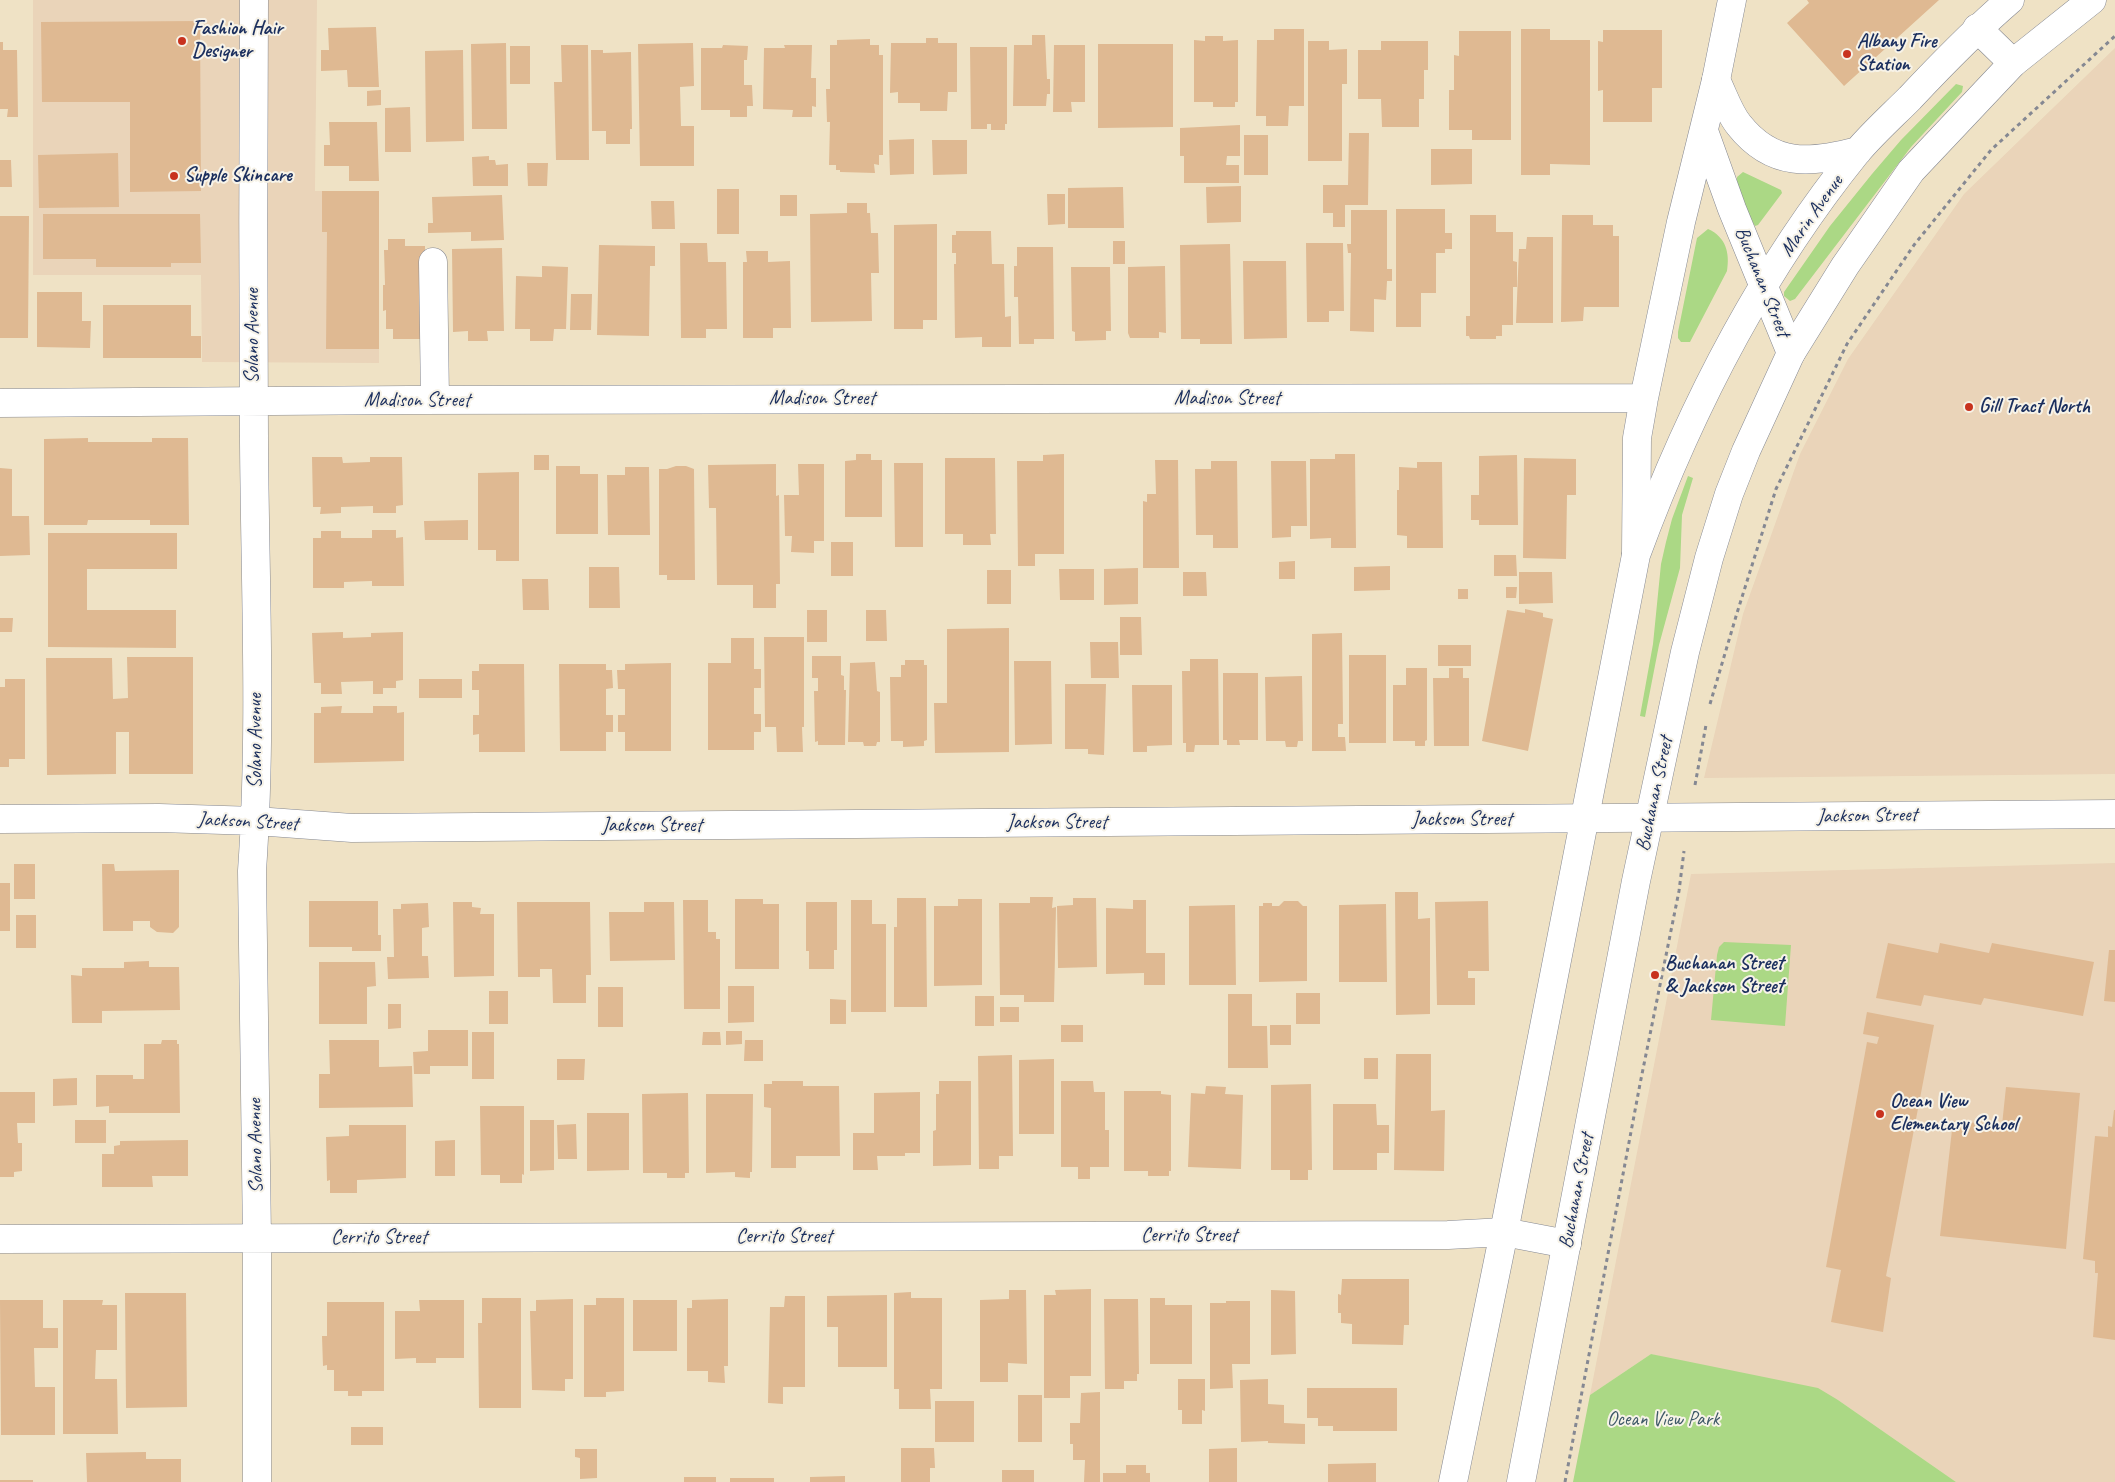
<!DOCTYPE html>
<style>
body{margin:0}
canvas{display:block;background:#efe2c5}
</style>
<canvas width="2115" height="1482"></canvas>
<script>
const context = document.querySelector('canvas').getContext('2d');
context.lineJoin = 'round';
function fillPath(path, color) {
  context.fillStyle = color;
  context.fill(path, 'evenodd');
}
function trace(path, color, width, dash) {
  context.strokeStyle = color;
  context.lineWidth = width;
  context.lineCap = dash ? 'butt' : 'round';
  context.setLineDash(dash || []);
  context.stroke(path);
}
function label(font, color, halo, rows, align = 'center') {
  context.font = font + ' Caveat,sans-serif';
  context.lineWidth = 4;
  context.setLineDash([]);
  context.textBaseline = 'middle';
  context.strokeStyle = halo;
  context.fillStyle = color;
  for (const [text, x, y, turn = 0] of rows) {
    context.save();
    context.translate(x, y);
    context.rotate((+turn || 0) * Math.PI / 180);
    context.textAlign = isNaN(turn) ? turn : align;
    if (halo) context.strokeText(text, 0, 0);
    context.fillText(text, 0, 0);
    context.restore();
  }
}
const built = new Path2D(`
 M33 0H317L315 191H379V363L202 362 201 275H33Z
 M2115 48V774L1704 778 1743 614 1800 454 1848 359 1964 194Z
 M2115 863V1482H1956L1838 1400 1651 1354 1590 1395 1691 874Z`);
const green = new Path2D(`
 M1956 84 1963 86 1962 92 1911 147 1795 299 1790 301 1784 296V292L1830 226 1872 174 1901 140Z
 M1743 172 1781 190 1782 193 1758 225 1755 226C1746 212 1736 194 1737 177Z
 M1708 229C1726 237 1730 253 1727 271L1690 342H1681L1678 338V332L1697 238Z
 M1688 476 1693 478 1682 515 1680 568 1659 645 1645 717 1640 716 1653 644 1661 564 1666 542 1672 519Z
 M1724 942 1791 945 1785 1026 1711 1020 1717 955 1719 947Z
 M1651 1354 1818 1388 1838 1400 1956 1482H1573L1590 1395Z`);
const building = new Path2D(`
 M1807 0H1939L1844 86 1787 23 1809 3Z
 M200 21 201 191 130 192V102H42L41 22Z
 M376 27 379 87H348L347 70 321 71V50H329L328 28Z
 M1274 29H1304V106H1289L1288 126H1266V116H1256L1257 40H1274Z
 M1521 29H1550V40H1590V165L1550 164V175H1521Z
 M1603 30H1662V88H1652V122H1603V90L1598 91V41L1603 42Z
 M1459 31H1511V140H1472V130H1449V90H1454V55L1459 56Z
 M1032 35H1045L1047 79H1050V94H1047L1046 106H1013L1014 45H1032Z
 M1205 36H1223V41L1238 40V102H1235V107H1213V102H1194V40L1205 41Z
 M926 38H938V43H957V92H948L947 111H920V103H898V92L890 93 891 43H926Z
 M870 39V45H879V55H883V155H879V165L874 164 875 173 840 172V170H836V165H829L830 122H827L826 89H830V45H837V40Z
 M1308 41H1329V50L1347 49V84H1342V161H1308Z
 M1381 41H1428V70H1424V99H1419V127H1382L1381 99H1358V50H1381Z
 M0 42H3V50H17L18 117H7L8 109H0Z
 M506 43 507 129H472L471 44Z
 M693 43 694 86 680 87 681 126H694V166H640L638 44Z
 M1098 44H1173V127L1098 128Z
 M561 45H588L589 160H556L554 82H562Z
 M723 45 748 46 747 60H744V85H752L753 106H747V117H730V110H701V48H722Z
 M784 45H812L811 78H816V107L812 106V117H792L793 110 763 109 764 48H785Z
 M1054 45H1085V102H1071L1072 112H1053Z
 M510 46H530V84H510Z
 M970 47H1007V124H1005V130H991V124H987V129H971Z
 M463 50 464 141 426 142 425 51Z
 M591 50H603V53L631 52 632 129H630V144H606V131H592Z
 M381 90V105L367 106V91Z
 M410 107 411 152H385V108Z
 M329 122H377L379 181H349V166H324V145H330Z
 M1240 125V156H1227L1226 165H1239V183H1184V156H1180V128Z
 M1349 133H1369L1368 205H1345V227H1333V213H1323V185H1348Z
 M1244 135H1268V175H1244Z
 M914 139V174L890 175 889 140Z
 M932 140H967V174L933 175Z
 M1431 149H1472V184L1431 185Z
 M118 153 119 207 39 208 38 155Z
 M489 156V160H495L496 165 508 164V186H473L472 157Z
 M0 160H11L12 187H0Z
 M527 163H548L547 186H528Z
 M1241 186V222L1207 223 1206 187Z
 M1123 187 1124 228H1068V188Z
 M717 189H739V234H717Z
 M322 191H379V349H326L327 232H322Z
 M1047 194H1065V224L1048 225Z
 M502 195 504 240 471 241V232L428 233V223H433L432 197Z
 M780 195H797V216H780Z
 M651 201H674L675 229H652Z
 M847 203H867V213H870L871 233H878L879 273H871L872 321 811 322 810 214 847 213Z
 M1396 209H1445V233H1452V249H1445V253H1436V293H1421V327H1396Z
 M1351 210H1387V269H1392V281H1387L1386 300 1374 299V332L1350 331 1351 253H1348L1347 244H1351Z
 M43 214H200L201 263H171V267H96V259H43Z
 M1470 215H1496V232H1513V261L1517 262V287H1513V325H1502V336H1496V339H1470L1469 336H1466V316H1470Z
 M1562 215H1593V225H1613V236H1619V307H1584L1583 321 1561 322Z
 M0 216H29L28 338H0Z
 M937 224V320H923V329H894V225Z
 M956 231H991L992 264H1004L1005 317 1011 316V347H982V337L955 338 954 264H956V253H952V235H956Z
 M1527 237H1553V323H1516L1519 249H1526Z
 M388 239H405V246H425L424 339H393V329H386V310L383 311V285H385L384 250H388Z
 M1113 241H1125V264H1113Z
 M680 243H707L708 262H726L727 329H706V338H681Z
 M1306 243H1343L1344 311H1329V322H1307Z
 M1230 244 1232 344H1200V339H1181L1180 245Z
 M599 245 655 246V266H650L649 336 597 335Z
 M1017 247H1053L1054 339H1034V344H1019L1018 297H1014V266H1017Z
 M502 248 504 331H487L488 341H468V331L453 332 452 249Z
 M746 251H768V262L790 261 791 328H773V338H743V262H747Z
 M1243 261H1286L1287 338 1244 339Z
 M542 266 568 267 566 329H554L553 341H530V329H515L516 276 542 277Z
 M1165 266 1166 333 1159 332V338H1130L1128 333V267Z
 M1071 267H1110L1111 331H1106V340L1075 341V332L1072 331Z
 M37 292H82V321H91L90 348 37 347Z
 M571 294H592L591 330H570Z
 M103 305H191V336H201V358H103Z
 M88 438V442H152V438H188L189 525H150V520H88L87 525H44V439Z
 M856 454H871V460H882V517H845V461L856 460Z
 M1064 454V554H1035V566H1018L1017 461H1043V455Z
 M1335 454H1355L1356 548H1331V538L1310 539V459H1335Z
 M534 455H549V470H534Z
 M1517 455 1518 525H1479V520H1471V495H1479V456Z
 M312 457H342L343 463 370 462V457H402L403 505 396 506V513H373V506L341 507V513L320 514 321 507H313Z
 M945 458H995L996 534H990L991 545H963V534H945Z
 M1524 458 1576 459V495H1567L1566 559 1523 558Z
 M1155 460H1178L1179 568H1143V501L1147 502V494H1156Z
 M1211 461H1237L1238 548H1213V535H1196L1195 469H1211Z
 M1271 461H1306L1307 526H1291V537L1272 538Z
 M1417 462H1442L1443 548H1407V536L1397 535V490H1399V467L1417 468Z
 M894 463H923V547H895Z
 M776 464V496L779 495 780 584H776V608H753V585H717L716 508H709L708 465Z
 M798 464H824V541H814V553L791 552 792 536H785L784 495H799Z
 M556 466H580V474H598V534H556Z
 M676 466H686L694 469 695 580H667V575H659V469H667Z
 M625 467H649L650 535H608L607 475H625Z
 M0 468 12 469V516H29L30 555 0 556Z
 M519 472V561H496V550H478V473Z
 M468 520V540H425L424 521Z
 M372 530H396V538L403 537 404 586H372V581L344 582V588H313V538H321V531H341V538H372Z
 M48 533H177V569H87V610H176V648L48 647Z
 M831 542H853V576H831Z
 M1494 555H1516L1517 576H1494Z
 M1295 561V579H1279V562Z
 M1390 566V590L1354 591V567Z
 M589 567H619L620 608H589Z
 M1138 568V604L1104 605V569Z
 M1059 569H1094V600H1060Z
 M987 570H1011V604H987Z
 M1183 572H1206L1207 596H1183Z
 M1519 572H1552L1553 603 1519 604Z
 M522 579H548L549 610H523Z
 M1506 587H1517L1516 598H1506Z
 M1458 589H1468V599H1458Z
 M1525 609 1543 613V617L1553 619 1528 751 1482 741 1507 610 1525 613Z
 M807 610H827V642H807Z
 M866 610H886L887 641H866Z
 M1120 617H1141L1142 655H1120Z
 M0 618H13L12 632H0Z
 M1009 628V752L935 753 934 703H947V629Z
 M343 632V638L371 637V633L403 632V680L396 681V688H383V694H373V681L341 682 342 694H321V683H314L312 633Z
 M1342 633 1343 724H1338V737H1345L1346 751H1312V634Z
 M764 637H804V727H802L803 752H777L776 727H765Z
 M731 638H754V669H761V688H754V714H761V732H754V750H708V663H731Z
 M1090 642H1118L1119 678H1091Z
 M1438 645H1471V666H1438Z
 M1349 655H1386V743H1349Z
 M812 656H841V675L844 676V690H846L845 745H818V741L815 742 814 691H818V678H812Z
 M127 657H193V774H129V732H116V774L47 775 46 658H112L113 699 128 698Z
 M1190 659H1218L1219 745H1195L1194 752H1186V743H1183L1182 671H1190Z
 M905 660H924V665H927V740L924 741V746L903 747V741H891L890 677H901V665H905Z
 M1014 661H1051L1052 744 1015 745Z
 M875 662 877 691 880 692V742H877L876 746H864L863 742H848L850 663Z
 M671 663V751H625V732H618V715H625V689H618L617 670H625V664Z
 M479 664H524L525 752H479V734L473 735V715H479V690H472V671H479Z
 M559 664H606V670H612L613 688 606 689V715H613V732H606V751H560Z
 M1406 668H1427V740L1425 741V746H1415V741H1393V685H1406Z
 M1449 668H1463V678H1469V746H1434L1433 678H1449Z
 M1223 673H1258V740H1239L1240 745H1227V740H1223Z
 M1302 676 1303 741H1298L1297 747H1286L1285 741H1266L1265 677Z
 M5 679H25V759H9V767H0V687H5Z
 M419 679H462V698H419Z
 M1065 684H1106L1104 755 1088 754V749H1065Z
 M1132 685H1172V745L1147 746V752H1133Z
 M342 706 341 713H373V706H397V713L404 712V761L314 763V713H321V707Z
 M14 864H35V899H14Z
 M102 864H114L115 871 179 870V927L173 933 157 932 150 927V921H133V931H103Z
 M0 883H10V931H0Z
 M1395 892H1418V919L1430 918V1014L1396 1015Z
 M1030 897H1053L1052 908 1056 907 1054 1002H1024V995H1000L999 903H1030Z
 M897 898H926L927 1007H894V927H897Z
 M1073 898H1096L1097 967 1058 968 1057 906 1073 905Z
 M735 899H763V904H779V969H735Z
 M958 899H982V985L934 986V906H958Z
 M683 900H708V932H716V939H720V1009H684Z
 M851 900H872V924H886V1012H851Z
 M1133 900H1146V953H1165V985H1144V973L1106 974V908L1133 909Z
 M309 901H378V935H381V951H352V947H309Z
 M1284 901H1298L1303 906H1307V981L1259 982V906H1263V903H1272V906H1279Z
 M1488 901 1489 971H1468V978H1475V1005H1437L1435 902Z
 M453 902H472V907L481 908 480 914H494V976L454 977Z
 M517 902H590L591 975H586V1003H553L552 969H540V977H518Z
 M644 902H674L675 960 610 961 609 912H644Z
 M806 902H837V950H834V969H809V951H806Z
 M428 903 429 927 422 928V956H428L429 978 388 979 387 957H394L393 909H401V904Z
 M1386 904 1387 982H1339V905Z
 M1235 905 1236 985H1189V906Z
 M16 915H36V948H16Z
 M1888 943 1938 953 1940 943 1989 953 1992 943 2094 962 2083 1016 1984 998 1981 1005 1924 995 1921 1006 1876 998Z
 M2109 950H2115V1002L2104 1001Z
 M149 961V967H179L180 1010 102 1011V1023H72L71 975 82 976V968H124V962Z
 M319 962H375L376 986 367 987V1024H319Z
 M728 986H754V1022L728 1023Z
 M598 987H623V1027H598Z
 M489 991H508V1024H489Z
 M1296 993H1320V1024H1296Z
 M1228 994H1252V1026H1267L1268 1068H1228Z
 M975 996H994V1026H975Z
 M830 999 846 1000V1024H830Z
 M388 1004H401V1028L388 1029Z
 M1000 1007H1019V1022H1000Z
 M1867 1012 1934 1025 1886 1276 1891 1278 1883 1332 1831 1322 1841 1270 1826 1267 1867 1042 1877 1044 1879 1037 1863 1034Z
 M1061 1025H1083V1042H1061Z
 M1270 1025H1291V1045H1270Z
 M428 1030H468V1066H430V1074H414L413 1052 428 1051Z
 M726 1031H742V1044L726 1045Z
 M472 1032H494V1079H472Z
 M703 1032H720L721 1045H702Z
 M162 1040H177V1044H179L180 1113H109V1106L96 1107V1075H133V1079H144V1044H161Z
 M329 1040H379V1067L412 1066 413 1107 319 1108V1074H330Z
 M745 1040H763V1061H744Z
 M1396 1054H1431V1111L1445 1110 1444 1171 1394 1170Z
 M1012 1055 1013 1156H999V1169H979L978 1056Z
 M1364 1058H1378V1079H1364Z
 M557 1059H585L584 1080H557Z
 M1054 1059V1134H1019V1060Z
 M77 1078V1105L53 1106V1079Z
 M772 1081H803V1086H839L840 1156H796V1168H771V1108L764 1107V1084H772Z
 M939 1081H971V1165L933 1166V1131L936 1130V1094H939Z
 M1061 1081H1093L1094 1092H1105V1130H1109V1167H1090V1179H1078V1167H1061Z
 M1311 1084 1312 1170H1308V1180H1290V1170H1271V1085Z
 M1206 1086 1226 1087 1225 1094 1243 1095 1241 1169 1188 1167 1191 1093 1205 1094Z
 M2006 1087 2080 1093 2066 1249 1940 1236 1953 1121 2002 1125Z
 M1124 1091H1161V1094L1171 1095V1171H1169V1176H1148V1171H1124Z
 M0 1092H35V1123H17L18 1143H22V1171L14 1172V1177H0Z
 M920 1092V1153H905V1156H877L878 1170H853V1133H874V1093Z
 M688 1093 689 1173H685V1178H667V1173H643L642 1094Z
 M706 1094H753L752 1172H750V1178L735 1177V1172L706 1173Z
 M1333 1104H1376L1377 1125H1389V1153H1377V1170H1333Z
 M480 1106H524V1175L522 1174V1183H500V1175H481Z
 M2114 1110H2115V1340L2093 1337 2098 1273H2095V1261L2083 1259 2095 1136 2108 1137V1126L2112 1127Z
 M587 1113H629V1170L587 1171Z
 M75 1120H106V1143H75Z
 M530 1120H554V1170L530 1171Z
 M576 1124 577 1159H558L557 1125Z
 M349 1125H406V1178L357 1180V1193H330V1180L327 1181 326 1137 349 1136Z
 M188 1140V1176H152L153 1187H102V1154H114V1146L120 1145V1141Z
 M455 1140V1176H435V1141Z
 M1342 1279H1409V1325H1404L1403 1345 1352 1344V1324L1341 1323V1313H1338V1294L1341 1295Z
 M1091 1289V1376H1070V1398H1044V1295H1056L1055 1290Z
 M1009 1290H1026L1027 1364 1008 1363V1382H980V1300L1009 1299Z
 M1271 1290 1295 1291 1296 1354 1271 1355Z
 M911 1292V1298H942V1389H930L931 1409H899V1389H894V1293Z
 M125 1293H186L187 1407 126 1408Z
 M887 1295V1367H838V1327H827V1296Z
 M785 1296H805V1387H783V1404L768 1403 770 1307H784Z
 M482 1298H521V1408H479L478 1323H482Z
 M596 1298H624V1391L606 1392V1397H584V1305H596Z
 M1150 1298H1165V1305H1192V1364H1150Z
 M573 1299V1379H565V1391L532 1390 530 1311H536V1300Z
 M728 1299V1366H724L725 1383 708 1382V1371H687V1308H692V1300Z
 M1104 1299H1138L1139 1374H1137V1381H1124V1389H1105Z
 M0 1300H43V1328H58V1348H34L35 1387H55V1435H1Z
 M63 1300H103L102 1305H117V1350H96L95 1379H117L118 1434H63Z
 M419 1300H464V1358H436V1363H416V1358L395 1359V1311H420Z
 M633 1300H677V1351H633Z
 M1226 1301H1250V1364H1232L1233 1388 1210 1389V1303H1226Z
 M327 1302H384V1391H362V1396H348V1391H334V1370H327V1365L323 1366 322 1336H327Z
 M1178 1379H1205V1411L1202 1410V1424H1182V1410H1178Z
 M1268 1379V1404L1284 1405V1423L1305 1424V1444L1268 1443V1441L1241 1442 1240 1380Z
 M1307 1388H1397V1431H1333V1426H1318V1418H1307Z
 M1100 1392V1482H1084L1085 1460H1073V1444H1070V1423H1080L1081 1393Z
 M1018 1395H1042V1442H1018Z
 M935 1401H974V1442H935Z
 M351 1427H383V1445H351Z
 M901 1448H934L935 1468H930V1482H901Z
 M1237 1448V1482H1209V1449Z
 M575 1449H597V1478L580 1479V1458L575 1457Z
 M146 1452V1459H181V1482H87L86 1453Z
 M1376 1463V1482H1328V1464Z
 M1126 1465H1146V1473H1150V1482H1103V1473H1126Z
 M1002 1470H1034V1482H1002Z
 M845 1476V1482H810V1477Z
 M684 1477H716V1482H684Z
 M730 1478H774V1482H730Z
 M0 1480H33V1482H0Z`);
const path = new Path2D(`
 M1710 704 1737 613 1776 489 1847 344 1914 245 1991 150 2115 36
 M1695 785 1706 725
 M1565 1482 1640 1084 1679 891 1684 851`);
const minor = new Path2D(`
 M254 0C253 147 253 295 254 442 255 585 262 728 252 871L257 1239V1482
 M1977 28 2013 63
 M1704 131 1732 209 1791 353
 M433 262 435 400
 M0 403 410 400 1644 398
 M1636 553 1637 438 1644 398 1681 222 1716 80 1732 0
 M0 819 159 818 256 821 352 828 2115 814
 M0 1239 1448 1235 1504 1232 1567 1244`);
const major = new Path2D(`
 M1716 80C1723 94 1729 113 1739 125 1773 168 1811 163 1858 151
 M1453 1482 1504 1232 1636 555C1689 411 1760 272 1857 152 1873 133 1892 116 1910 98 1942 64 1974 31 2010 0
 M1521 1482 1636 881 1685 652 1709 558 1729 494 1746 451 1791 353 1845 266 1911 171 2013 63 2092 0`);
const markers = [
 [182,41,5,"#c8321e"],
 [1847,54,5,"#c8321e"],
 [174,176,5,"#c8321e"],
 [1969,407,5,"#c8321e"],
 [1655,975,5,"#c8321e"],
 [1880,1114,5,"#c8321e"]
];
const poiNames = [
 ["Fashion Hair",192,29],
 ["Designer",192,52],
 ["Albany Fire",1857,42],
 ["Station",1857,65],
 ["Supple Skincare",184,176],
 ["Gill Tract North",1979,407],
 ["Buchanan Street",1665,964],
 ["& Jackson Street",1665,987],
 ["Ocean View",1890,1102],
 ["Elementary School",1890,1125]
];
const streetNames = [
 ["Marin Avenue",1812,216,-55],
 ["Buchanan Street",1762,282,68],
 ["Solano Avenue",253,336,-90],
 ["Madison Street",822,399],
 ["Madison Street",1227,399],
 ["Madison Street",417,401],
 ["Solano Avenue",256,741,-90],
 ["Buchanan Street",1655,794,-78],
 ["Jackson Street",1867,816,-1],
 ["Jackson Street",1462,820],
 ["Jackson Street",248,822,3],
 ["Jackson Street",1057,823],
 ["Jackson Street",652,826],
 ["Solano Avenue",256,1146,-91],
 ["Buchanan Street",1577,1191,-79],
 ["Cerrito Street",1189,1236],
 ["Cerrito Street",784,1237],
 ["Cerrito Street",379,1238]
];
const parkNames = [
 ["Ocean View Park",1663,1420]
];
fillPath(built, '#ead4b9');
fillPath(green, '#abd885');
fillPath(building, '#dfb992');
trace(minor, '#858892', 29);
trace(major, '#858892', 29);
trace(path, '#858892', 3, [4, 4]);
trace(minor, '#fff', 28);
trace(major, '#fff', 28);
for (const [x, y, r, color] of markers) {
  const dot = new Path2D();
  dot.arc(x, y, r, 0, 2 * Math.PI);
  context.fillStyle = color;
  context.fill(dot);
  trace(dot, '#f7f3e8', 2);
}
label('bold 20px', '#1b2f5e', '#f7f3e8', poiNames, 'left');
label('20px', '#1b2f5e', '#f7f3e8', streetNames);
label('20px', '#3f5968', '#f7f3e8', parkNames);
</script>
